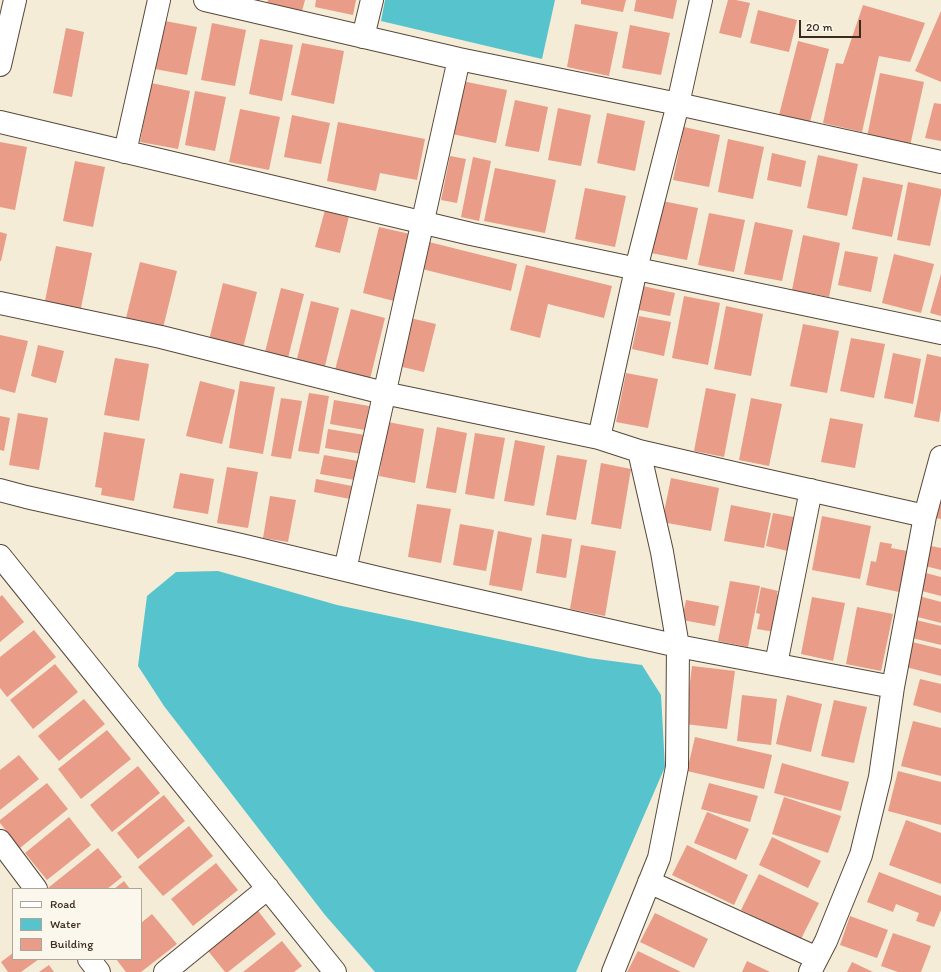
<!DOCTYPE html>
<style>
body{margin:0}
#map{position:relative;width:941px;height:972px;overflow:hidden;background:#f4ecd6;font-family:Itim,sans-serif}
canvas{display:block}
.legend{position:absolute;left:12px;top:888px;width:130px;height:72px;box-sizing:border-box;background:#fbf7ec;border:1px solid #aea59a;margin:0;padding:5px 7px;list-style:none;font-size:12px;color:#3b2a1e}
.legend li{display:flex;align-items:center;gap:8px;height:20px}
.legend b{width:20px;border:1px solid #aea59a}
.scale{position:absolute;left:799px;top:20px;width:62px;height:18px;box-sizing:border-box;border:2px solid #3b2a1e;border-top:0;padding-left:5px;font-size:12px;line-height:14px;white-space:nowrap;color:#3b2a1e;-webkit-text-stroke:3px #fbf7ec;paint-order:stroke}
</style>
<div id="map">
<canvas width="941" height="972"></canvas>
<ul class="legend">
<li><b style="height:5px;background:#fff"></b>Road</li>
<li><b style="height:11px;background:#56c3cd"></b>Water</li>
<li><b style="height:11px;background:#e99c88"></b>Building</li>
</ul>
<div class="scale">20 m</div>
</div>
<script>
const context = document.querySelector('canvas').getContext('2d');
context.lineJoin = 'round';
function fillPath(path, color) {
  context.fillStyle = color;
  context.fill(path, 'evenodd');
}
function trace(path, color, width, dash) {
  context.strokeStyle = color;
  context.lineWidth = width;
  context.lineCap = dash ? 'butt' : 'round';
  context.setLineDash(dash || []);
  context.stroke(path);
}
const water = new Path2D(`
 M385 0H555L542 59 381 21Z
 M218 571 337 605 589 658 642 665 661 695 665 767 576 972H375L325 915 164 706 138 666 147 596 176 572Z`);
const building = new Path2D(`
 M268 0H305L302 11 267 4Z
 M316 0H356L353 15 315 7Z
 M581 0H626L623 12 581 4Z
 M636 0H677L673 19 634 11Z
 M728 0H736L750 3 741 38 719 33Z
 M863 5 925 23 910 62 879 56 862 132 823 123 836 63 843 64Z
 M758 10 797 20 789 52 750 43Z
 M941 11V82L915 71Z
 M165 21 197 27 187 75 155 69Z
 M212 23 246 30 235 86 201 80Z
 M575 24 618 32 609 76 567 67Z
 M630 25 670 33 661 75 622 68Z
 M66 28 84 32 72 97 53 93Z
 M260 39 293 45 282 101 249 94Z
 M798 41 829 49 810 122 779 115Z
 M302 43 344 51 334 104 291 95Z
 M880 73 924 82 910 146 867 137Z
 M462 81 507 90 496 143 452 134Z
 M151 83 190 91 178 149 140 142Z
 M195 91 226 97 215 151 185 145Z
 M515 100 548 107 539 152 505 146Z
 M934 103 941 104V141L925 138Z
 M558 108 591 115 581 166 548 160Z
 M240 109 280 117 269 170 229 162Z
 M607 113 645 121 635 171 597 163Z
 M292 115 330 123 321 164 284 157Z
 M338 122 425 139 417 180 380 173 376 191 327 181Z
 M684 127 720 135 709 187 673 180Z
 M728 139 764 147 753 199 718 192Z
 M0 142 27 147 15 210 0 207Z
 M772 153 806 161 801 187 767 180Z
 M818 155 858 164 847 216 807 208Z
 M450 156 466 159 457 203 441 200Z
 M473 157 491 161 479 221 461 217Z
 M75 161 105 167 93 227 63 221Z
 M495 168 556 180 545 233 484 221Z
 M863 177 903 185 892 237 852 229Z
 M908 182 941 189V195L930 246 897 240Z
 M585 188 626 196 615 247 575 239Z
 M662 201 698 208 687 260 651 253Z
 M325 210 349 216 340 253 315 247Z
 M709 213 745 220 734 272 698 265Z
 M755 222 793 230 782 281 744 274Z
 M379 227 410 234 394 301 363 293Z
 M0 232 7 234 1 261H0Z
 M803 235 840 243 829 297 792 290Z
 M429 242 517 264 511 291 422 269Z
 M56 246 92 253 80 313 44 306Z
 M845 251 878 257 871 292 838 285Z
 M894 254 934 264 921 313 882 303Z
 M140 262 177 271 162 332 125 322Z
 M526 265 612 286 604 318 548 304 540 338 510 330Z
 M941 274V316L930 313Z
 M223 283 257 292 243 348 209 340Z
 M638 285 675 293 670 316 634 309Z
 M281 288 304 294 288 358 265 352Z
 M684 296 720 303 708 365 672 358Z
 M311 301 339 308 324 370 296 363Z
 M726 306 763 314 751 376 714 369Z
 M351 309 385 318 370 379 335 370Z
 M639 316 671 322 664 356 632 349Z
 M410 318 436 324 424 372 398 366Z
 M803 324 839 331 827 393 790 386Z
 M0 335 28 341 15 393 0 389Z
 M851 338 885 344 874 398 840 391Z
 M38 345 64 351 56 383 31 376Z
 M893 353 921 359 913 404 884 398Z
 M927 354 941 357V410L939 422 914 417Z
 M115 358 149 364 139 421 104 415Z
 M626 373 658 379 648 428 616 422Z
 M200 381 235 390 222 444 186 436Z
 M240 381 275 387 263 454 229 448Z
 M706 388 736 394 724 457 694 451Z
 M309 393 329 396 319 454 298 451Z
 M281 398 302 401 291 459 271 456Z
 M751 398 782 404 769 466 739 460Z
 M334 400 369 406 365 430 330 424Z
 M18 413 48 418 39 470 9 465Z
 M0 416 10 418 4 451 0 450Z
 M830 418 863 424 855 468 821 462Z
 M388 422 424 429 415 483 379 476Z
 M437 427 467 433 456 493 426 488Z
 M328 429 365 435 361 454 325 448Z
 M104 432 145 439 134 501 101 495 102 488 95 487Z
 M475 433 505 438 494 499 465 494Z
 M515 440 545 446 534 506 504 501Z
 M324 455 358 461 355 480 320 474Z
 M557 455 587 460 576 520 546 515Z
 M601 463 631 469 621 529 591 524Z
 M227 467 258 472 248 528 217 523Z
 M180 473 214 479 208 514 173 508Z
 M671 478 719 488 711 531 662 522Z
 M316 479 352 486 350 499 314 492Z
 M270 496 296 500 288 542 263 538Z
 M940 498 941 499V519L936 518Z
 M417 504 451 509 441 563 408 557Z
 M731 505 771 513 764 548 724 541Z
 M773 513 804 519 797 553 766 546Z
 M822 516 871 526 860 579 812 570Z
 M460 524 494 530 486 571 453 565Z
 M498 531 532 538 522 591 489 585Z
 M542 534 572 539 566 578 536 573Z
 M880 542 892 544 891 548 907 551 899 592 866 585 871 561 876 562Z
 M581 545 616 551 605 616 570 609Z
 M931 546 941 548V570L925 566Z
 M922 572 941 577V596L918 590Z
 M730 581 760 586 748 647 718 641Z
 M761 587 778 591 777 594 788 596 781 633 757 629 760 614 756 613Z
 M2 595 24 622 0 642V597Z
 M919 596 941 602V623L914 616Z
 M812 597 845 603 833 661 801 654Z
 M686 600 719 606 715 626 682 620Z
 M857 607 893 614 881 671 846 664Z
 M916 620 941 626V645L912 638Z
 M34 630 56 657 7 697 0 688V657Z
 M908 641 941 649V676L902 666Z
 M55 664 78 692 33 729 10 700Z
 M692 666 735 671 727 729 685 724Z
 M920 679 941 684V713L913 705Z
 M742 695 777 699 771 745 737 741Z
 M787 695 822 704 811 752 776 744Z
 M84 699 105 724 59 761 38 736Z
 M834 700 867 707 854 763 821 756Z
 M913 721 941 728V776L901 766Z
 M107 730 131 759 81 799 58 769Z
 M695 737 772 755 764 789 687 771Z
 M19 755 39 779 0 810V770Z
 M782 763 849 782 841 811 774 793Z
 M138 766 160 793 112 832 90 805Z
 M898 771 941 782V825L888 811Z
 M47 783 68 809 20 848 0 823V820Z
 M709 783 758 796 750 822 701 809Z
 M164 795 185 821 138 859 117 833Z
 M784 797 841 816 828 853 772 834Z
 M707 812 749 829 736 860 694 843Z
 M69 817 91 845 47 880 25 853Z
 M906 820 941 833V884L889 865Z
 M189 826 213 856 163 896 138 867Z
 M772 837 821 861 808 888 759 865Z
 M687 845 748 875 734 905 672 875Z
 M98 848 122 877 107 889H49L48 888Z
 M216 863 238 890 193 926 171 899Z
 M879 872 941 896V910L934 927 916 921 919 913 896 904 893 912 867 902Z
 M759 874 819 903 801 939 741 910Z
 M124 881 130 889H114Z
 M255 907 276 934 228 972H225L205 947Z
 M655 913 708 939 694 968 640 942Z
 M152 914 177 944 141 972H126L116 959H141V923Z
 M850 916 888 930 877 958 840 945Z
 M893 933 931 946 921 972H898L881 966Z
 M282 941 302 966 294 972H243Z
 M638 951 681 972H627Z
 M13 953V959H39L21 972H8L1 962Z
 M747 961 770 972H742Z
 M852 962 873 972H847Z
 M49 965 54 972H39Z`);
const minor = new Path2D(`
 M205 0 459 59 678 104 941 162
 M363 37 372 0
 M0 65 15 0
 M0 122 471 234 941 333
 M125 152 159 0
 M0 303 161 337 384 393 599 438 639 451 751 477 925 516
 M599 438 636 269 678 104 701 0
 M0 490 26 497 241 545 391 581 678 646 893 687
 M0 556 335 972
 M345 570 459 59
 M776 664 811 490
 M0 841 36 889
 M649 882 817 958
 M89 959 99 972
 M165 972 268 888
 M613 972 659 858 677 767 678 646 662 552 639 451
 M810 972 826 941 861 855 880 777 893 687 925 516 941 457`);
fillPath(water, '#56c3cd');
fillPath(building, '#e99c88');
trace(minor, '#57473a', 24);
trace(minor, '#fff', 22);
</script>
